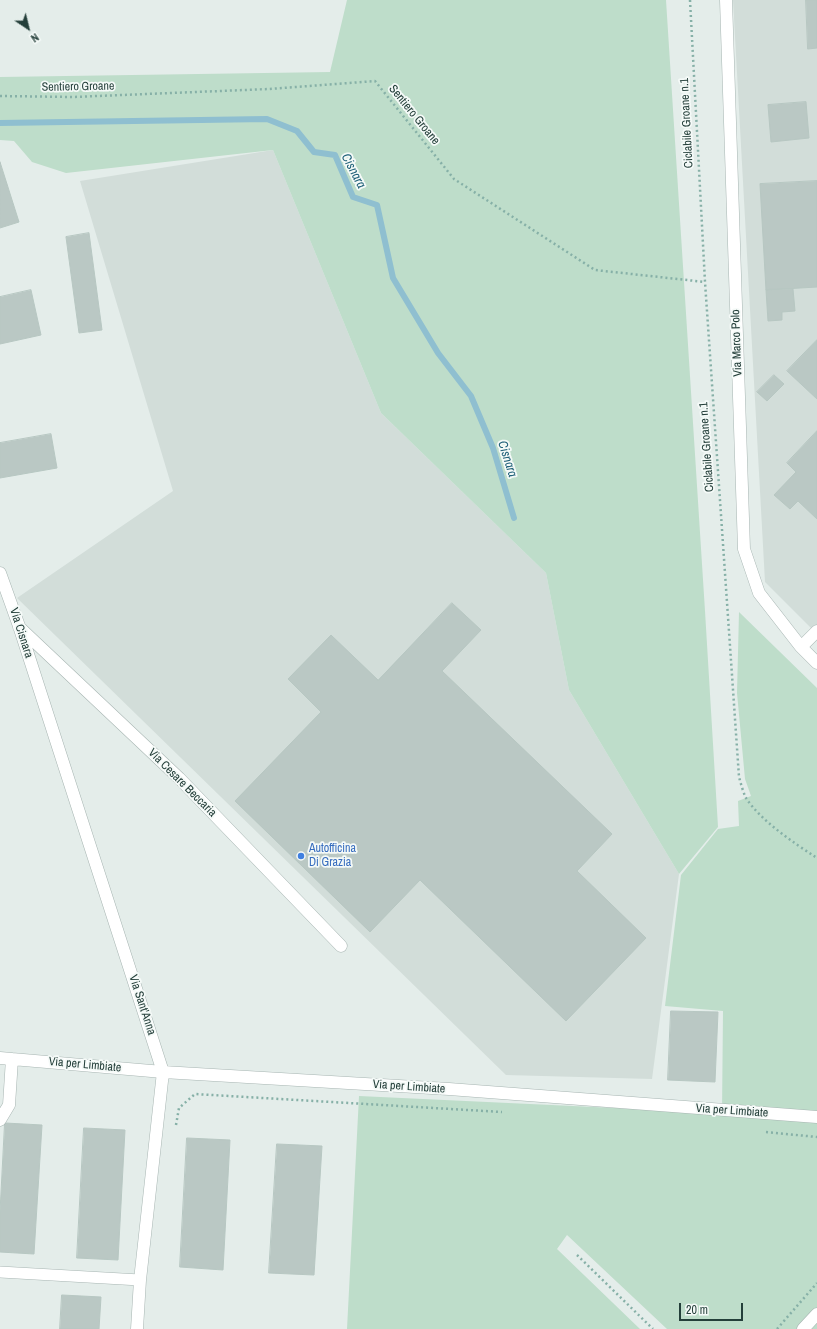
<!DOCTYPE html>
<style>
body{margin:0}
#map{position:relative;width:817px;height:1329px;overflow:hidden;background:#e4edea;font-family:"Archivo Narrow",sans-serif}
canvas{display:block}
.north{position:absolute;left:8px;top:8px;width:40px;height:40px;-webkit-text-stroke:3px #f5faf8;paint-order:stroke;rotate:145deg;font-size:11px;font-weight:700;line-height:16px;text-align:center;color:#243f3a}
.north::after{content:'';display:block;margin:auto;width:14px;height:18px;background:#243f3a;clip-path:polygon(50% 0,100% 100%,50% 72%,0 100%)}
.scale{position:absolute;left:679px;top:1303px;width:64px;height:18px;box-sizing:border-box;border:2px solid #243f3a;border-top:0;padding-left:5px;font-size:12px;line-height:14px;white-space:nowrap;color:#243f3a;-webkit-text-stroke:3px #f5faf8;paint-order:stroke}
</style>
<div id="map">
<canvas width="817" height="1329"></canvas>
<div class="north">N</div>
<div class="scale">20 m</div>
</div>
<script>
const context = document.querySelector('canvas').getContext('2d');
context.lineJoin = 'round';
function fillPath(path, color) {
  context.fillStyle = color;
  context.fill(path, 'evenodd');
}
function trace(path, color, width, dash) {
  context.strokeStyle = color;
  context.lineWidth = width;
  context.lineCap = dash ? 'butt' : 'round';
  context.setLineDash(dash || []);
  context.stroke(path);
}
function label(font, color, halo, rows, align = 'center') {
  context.font = font + ' "Archivo Narrow",sans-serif';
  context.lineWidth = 3.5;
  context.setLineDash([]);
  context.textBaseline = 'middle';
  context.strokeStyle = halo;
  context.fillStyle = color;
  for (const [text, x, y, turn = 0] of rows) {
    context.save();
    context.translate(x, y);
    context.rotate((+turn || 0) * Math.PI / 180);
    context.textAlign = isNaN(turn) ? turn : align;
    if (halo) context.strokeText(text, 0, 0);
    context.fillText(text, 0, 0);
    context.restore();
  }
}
const built = new Path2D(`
 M733 0H817V634L765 582Z
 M273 150 381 413 546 573 569 690 679 874 652 1079 506 1075 17 598 173 491 80 181Z`);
const green = new Path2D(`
 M347 0H666L705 611 718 827 679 874 569 690 546 573 381 413 273 150 66 173 32 162 14 141 0 140V77L330 72Z
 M739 612 817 688V1329H667L567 1235 557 1249 640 1329H347L359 1096 722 1113 723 1011 665 1006 681 875 718 829 739 826 738 801 751 796 745 779 737 693Z`);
const stream = new Path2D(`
 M0 123 267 119 297 131 314 152 335 155 353 197 377 205 393 278 438 353 471 396 493 448 514 518`);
const building = new Path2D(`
 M806 0H817V48L808 49Z
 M806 102 809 138 771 142 768 105Z
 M0 162 19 222 0 228Z
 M817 181V287L766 290 760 184Z
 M89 233 102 330 79 333 66 237Z
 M793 289 795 311 782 312V320L768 321 766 290Z
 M31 290 41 335 0 344V297Z
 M817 340V399L787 371Z
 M774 375 784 384 767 401 757 392Z
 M817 431V519L798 501 790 509 774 495 796 472 787 463Z
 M51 434 57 468 0 478V443Z
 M452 603 481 630 442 671 612 834 577 871 646 938 566 1021 420 880 370 932 235 801 321 712 288 679 331 635 378 680Z
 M671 1011 718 1012 715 1082 668 1080Z
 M5 1123 42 1125 34 1254 0 1252V1212Z
 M84 1128 125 1130 118 1260 77 1258Z
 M187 1138 230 1140 223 1270 180 1267Z
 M277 1144 322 1146 314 1275 269 1273Z
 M62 1295 101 1297 99 1329H60Z`);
const path = new Path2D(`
 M690 0 705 282 739 777C741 784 743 792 746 798 761 821 794 843 817 858
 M0 96 73 97 269 89 375 81 454 179 595 270 705 282
 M176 1125 179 1108 195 1094 502 1112
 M766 1132 817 1137
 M577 1255 653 1329
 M777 1329 817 1283`);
const service = new Path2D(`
 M0 1272 140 1280`);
const minor = new Path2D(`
 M726 0 744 549 759 593 801 647 817 663
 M0 573 19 626 163 1072 140 1280 137 1329
 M19 627 179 778 341 946
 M801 647 817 631
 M0 1058 163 1072 449 1089 817 1117
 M0 1120 9 1105 12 1059
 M803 1329 817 1314`);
const markers = [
 [301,856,4,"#3f7fe0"]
];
const streetNames = [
 ["Sentiero Groane",78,87,-1],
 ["Sentiero Groane",414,115,51],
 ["Ciclabile Groane n.1",687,123,-93],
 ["Via Marco Polo",737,343,-92],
 ["Ciclabile Groane n.1",707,447,-94],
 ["Via Cisnara",21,633,72],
 ["Via Cesare Beccaria",182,783,45],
 ["Via Sant'Anna",142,1005,72],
 ["Via per Limbiate",85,1065,5],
 ["Via per Limbiate",409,1087,4],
 ["Via per Limbiate",732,1111,4]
];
const shopNames = [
 ["Autofficina",309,849],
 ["Di Grazia",309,863]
];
const waterNames = [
 ["Cisnara",353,171,62],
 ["Cisnara",507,459,72]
];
fillPath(built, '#d2ddd9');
fillPath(green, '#beddca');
trace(stream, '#8fbfd0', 6);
fillPath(building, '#bac8c4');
trace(building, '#b7c7c2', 1);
trace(service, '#a7b5b2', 12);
trace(minor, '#a7b5b2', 13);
trace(path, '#86b0a7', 2.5, [2, 3]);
trace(service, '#fff', 11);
trace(minor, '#fff', 12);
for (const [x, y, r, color] of markers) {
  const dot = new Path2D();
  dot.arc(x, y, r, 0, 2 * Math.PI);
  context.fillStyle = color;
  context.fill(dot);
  trace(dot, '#f5faf8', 1.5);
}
label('12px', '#243f3a', '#f5faf8', streetNames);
label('12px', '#366cbe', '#f5faf8', shopNames, 'left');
label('italic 13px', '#206179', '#f5faf8', waterNames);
</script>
